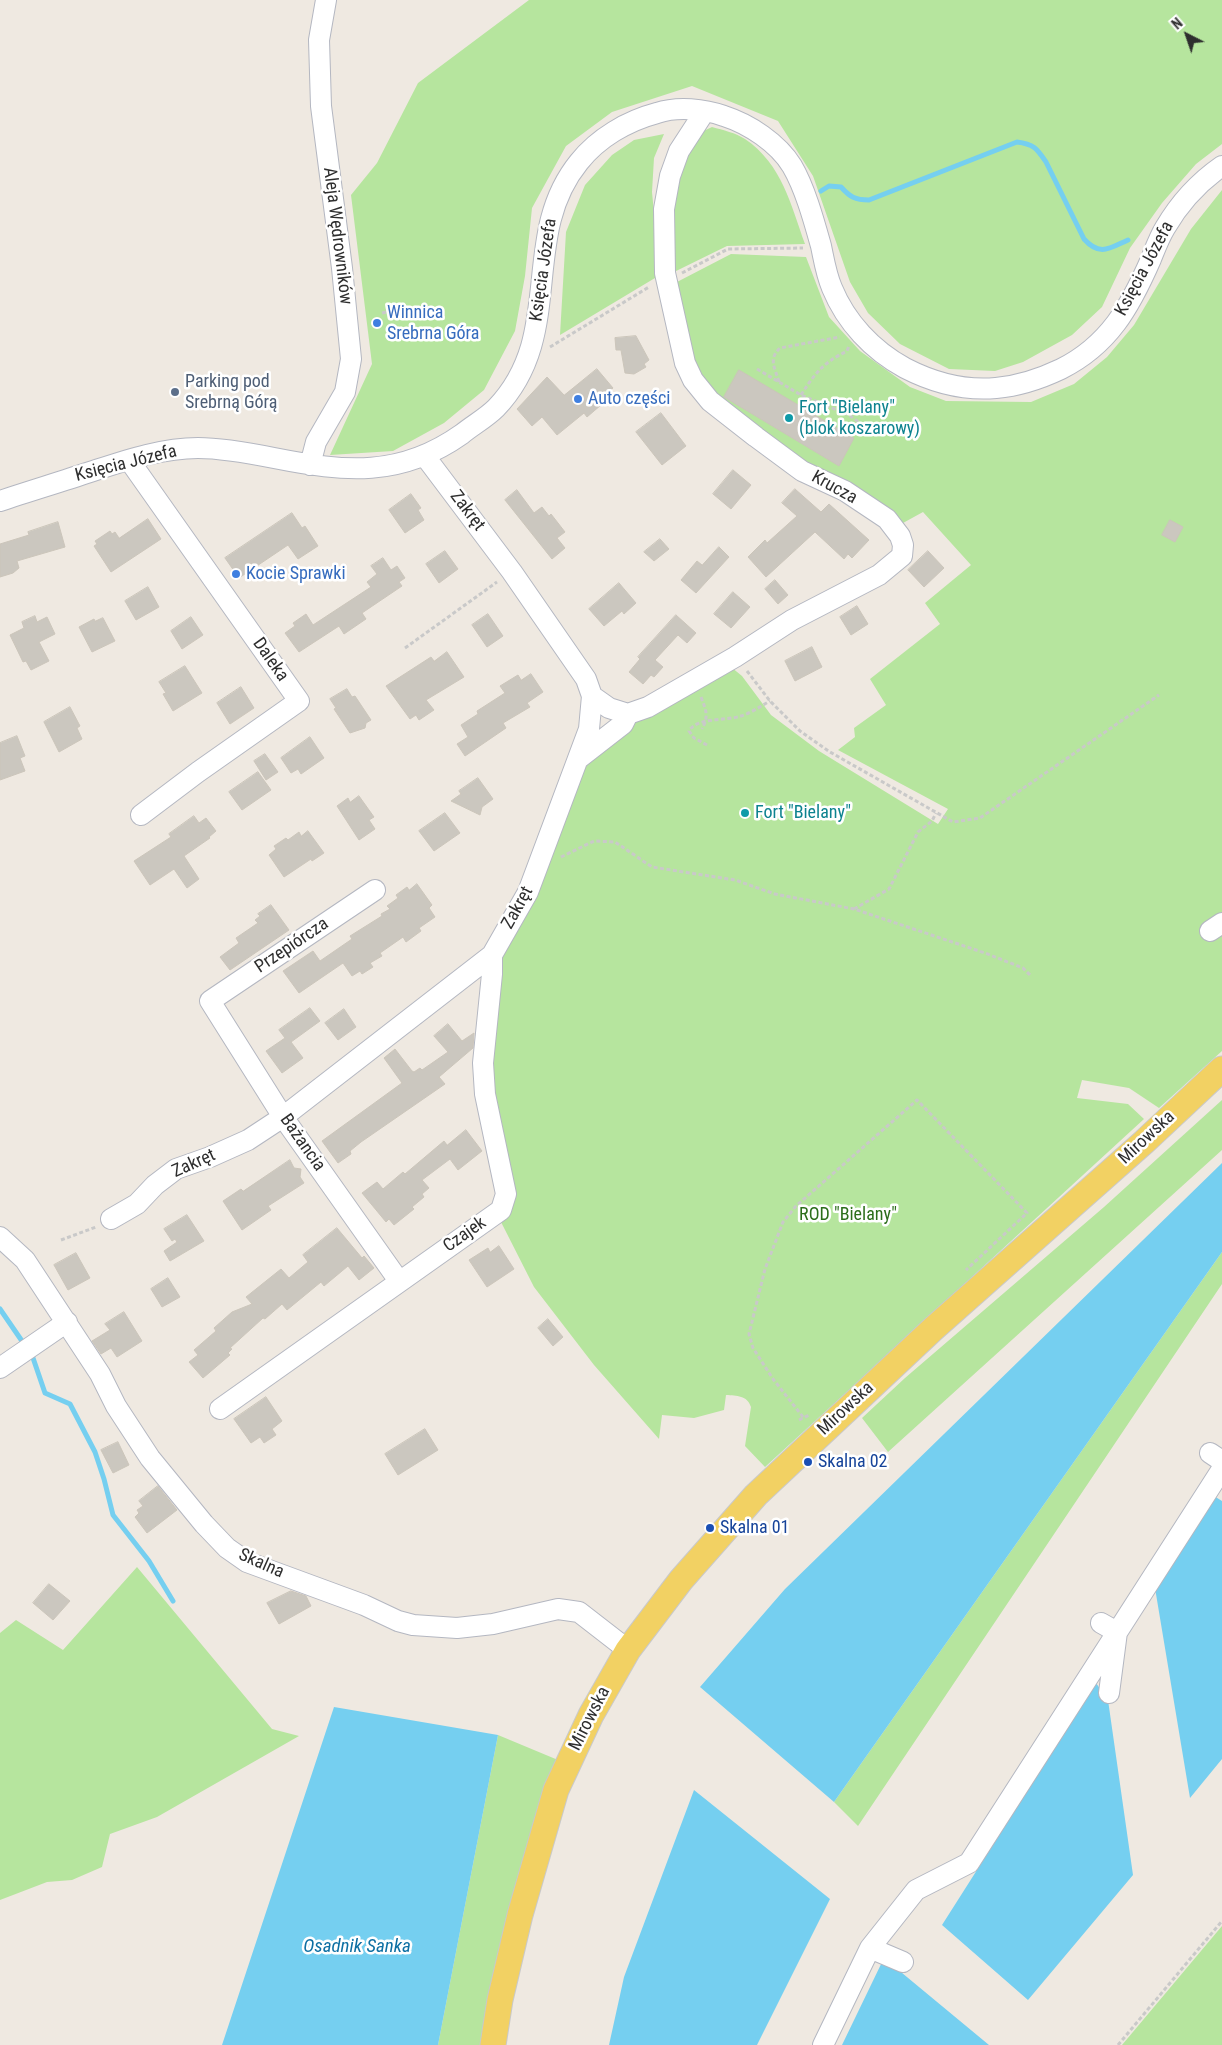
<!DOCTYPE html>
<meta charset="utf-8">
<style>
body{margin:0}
#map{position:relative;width:1222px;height:2045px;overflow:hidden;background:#efe9e1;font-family:"Roboto Condensed",sans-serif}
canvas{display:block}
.north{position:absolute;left:1162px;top:10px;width:50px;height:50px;-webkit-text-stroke:4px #fff;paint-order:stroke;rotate:319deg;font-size:14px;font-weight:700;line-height:20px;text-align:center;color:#2e2e2e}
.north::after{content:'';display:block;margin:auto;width:18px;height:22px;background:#2e2e2e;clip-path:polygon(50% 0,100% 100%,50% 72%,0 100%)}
</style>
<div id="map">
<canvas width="1222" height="2045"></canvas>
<div class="north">N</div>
</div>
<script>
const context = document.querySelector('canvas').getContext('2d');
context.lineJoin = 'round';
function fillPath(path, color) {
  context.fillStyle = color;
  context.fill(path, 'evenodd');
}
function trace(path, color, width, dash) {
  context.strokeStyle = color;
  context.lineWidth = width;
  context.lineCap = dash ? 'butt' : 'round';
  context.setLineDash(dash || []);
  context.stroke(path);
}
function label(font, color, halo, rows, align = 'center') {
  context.font = font + ' "Roboto Condensed",sans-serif';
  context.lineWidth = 5;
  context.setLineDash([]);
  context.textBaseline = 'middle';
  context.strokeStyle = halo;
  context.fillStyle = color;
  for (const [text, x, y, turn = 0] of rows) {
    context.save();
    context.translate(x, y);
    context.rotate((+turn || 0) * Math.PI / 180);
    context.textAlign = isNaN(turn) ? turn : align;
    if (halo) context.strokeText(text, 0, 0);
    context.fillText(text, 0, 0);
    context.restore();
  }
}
const green = new Path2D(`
 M529 0H1222V144L1196 164 1162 203 1130 248 1102 307 1072 335 1023 362 995 371 949 369 900 344 868 313 850 282 813 176 778 121 692 86 612 112 566 146 532 208 525 276 515 331 484 390 444 423 393 451 330 455 372 364 351 195 377 163 418 83Z
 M712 127C723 130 736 133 745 139 782 164 791 205 805 244L727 246 672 273V200L693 136Z
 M664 134 654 158 652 192 660 275 560 335 566 232 585 185 612 155 634 140Z
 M1222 190V1051L1159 1108 1129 1088 1082 1080 1077 1098 1128 1104 1144 1119 765 1467 745 1446 751 1407C747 1395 737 1396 726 1395L724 1410 694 1418 662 1415 659 1439 594 1365 534 1287 501 1222 489 1094 500 950 532 905 539 882 583 765 636 720 731 667 742 676 771 715 819 751 938 824 948 809 838 750 855 737 854 728 886 705 870 679 940 624 925 603 971 565 923 512 903 523 806 466 714 394 698 373 688 347 677 282 731 254 806 257 829 317 860 351 910 387 946 401 1031 402 1074 384 1107 357 1134 325 1191 229Z
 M1222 1100V1150L888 1452 862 1418 905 1378 1104 1207Z
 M1222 1252V1284L858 1826 834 1802Z
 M137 1567 272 1729 299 1736 157 1817 110 1834 102 1867 72 1880 47 1882 0 1900V1633L16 1620 63 1650Z
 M498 1735 558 1760 483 2045H438Z
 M1222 1926V2045H1122Z`);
const water = new Path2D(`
 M1222 1163V1252L834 1802 700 1687 785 1589Z
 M1214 1496 1222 1501V1759L1190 1798 1155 1588Z
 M1096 1683 1108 1700 1133 1875 1028 2000 942 1925Z
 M334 1707 498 1735 438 2045H222Z
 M694 1790 830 1899 757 2045H609L624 1977Z
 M884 1958 989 2045H842Z`);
const stream = new Path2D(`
 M821 191 829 186 841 187C850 197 855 200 869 200L1017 142C1034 144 1037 149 1046 162L1084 239C1100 257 1110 248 1128 240
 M0 1309 24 1344
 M32 1355 45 1393 70 1404 95 1452 104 1479 113 1515 149 1561 173 1601`);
const building = new Path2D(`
 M636 336 649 360 644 364 646 367 634 374 625 373 621 350H616L615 338Z
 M597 369 613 388 598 401 601 405 587 417 584 413 557 435 542 417 532 426 517 409 547 377 564 395Z
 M739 370 854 438 839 466 724 397Z
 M661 413 686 446 662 465 636 432Z
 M733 470 751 485 731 509 713 494Z
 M795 489 821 512 829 504 869 540 852 558 848 554 844 559 815 532 766 577 748 557 765 540 767 543 797 516 782 503Z
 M517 490 534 513 542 507 549 516 551 514 565 532 557 538 565 548 552 559 505 500Z
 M411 494 421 508 418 510 424 520 405 533 389 510Z
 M292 513 302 528 305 526 318 546 298 559 288 545 239 578 225 558Z
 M148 519 161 539 111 572 94 546 97 544 95 541 110 531 112 534 115 532 119 538Z
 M1170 520 1183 527 1175 542 1162 535Z
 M58 522 65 547 17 561 19 568 13 573 0 577V544L29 535 28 532Z
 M660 539 669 549 654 561 644 552Z
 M719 547 729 557 696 593 681 580 697 561 702 565Z
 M445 551 458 569 439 583 426 564Z
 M928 551 944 568 924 587 908 570Z
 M383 558 391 570 397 566 405 578 399 582 402 586 362 613 366 619 344 634 339 626 299 652 285 633 295 626 293 623 306 614 313 625 371 587 367 582 377 574 371 566Z
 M775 580 788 595 778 604 765 589Z
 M619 583 636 603 624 614 622 611 604 626 589 609Z
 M148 587 159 607 136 620 125 601Z
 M733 592 750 607 731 628 714 614Z
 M857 606 868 624 851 635 840 617Z
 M488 614 503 636 487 647 472 625Z
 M676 615 696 633 687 643 678 635 655 660 663 667 654 677 651 675 643 684 629 672 640 659 638 657Z
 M35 616 37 622 47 617 55 634 39 642 49 661 31 670 26 661 23 662 10 635 24 628 22 622Z
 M191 617 203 635 182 649 171 631Z
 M103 618 115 641 92 652 79 627 94 619 95 621Z
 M812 647 822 667 795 681 785 661Z
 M447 652 464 677 426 700 434 710 419 720 416 715 410 719 386 686 431 657 434 661Z
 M185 666 202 693 173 711 163 694 166 693 159 682Z
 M531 674 543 692 527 703 530 707 503 723 506 728 465 756 457 744 468 737 461 725 478 714 477 711 505 693 500 686 518 675 521 680Z
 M241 687 254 708 230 724 217 703Z
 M347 689 352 697 355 696 371 720 366 723 365 728 350 733 334 709 336 708 330 699Z
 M70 707 80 726 77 728 82 739 59 752 44 722Z
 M17 736 25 756 20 758 25 771 0 780V743Z
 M310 737 324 758 301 774 298 769 291 773 281 758Z
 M265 754 278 772 266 780 254 761Z
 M258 772 271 790 242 810 229 792Z
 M478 778 493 799 482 807 480 815 451 801 461 794 459 791Z
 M359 796 374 817 369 820 375 829 359 840 337 806 348 798 350 802Z
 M445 813 460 833 434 851 419 831Z
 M194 816 199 823 206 818 216 831 209 837 210 838 184 856 199 879 187 888 174 869 150 885 134 861 171 837 169 834Z
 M308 831 324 853 312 861 311 859 284 877 269 855 276 849 274 846 286 838 288 840 299 832 301 836Z
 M417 884 432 905 429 908 435 917 419 928 421 931 406 942 403 937 380 953 382 956 370 963 373 967 362 974 360 971 352 976 343 963 299 993 283 971 313 951 320 961 352 939 350 936 382 916 381 914 390 909 387 906 398 898 396 895 407 887 409 890Z
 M271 905 289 930 230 970 220 957 239 943 236 938 258 923 255 920 260 916 258 914Z
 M310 1008 320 1021 291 1042 303 1058 282 1073 266 1051 285 1038 279 1030Z
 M344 1009 356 1027 338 1040 325 1023Z
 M448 1024 462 1041 474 1033 473 1048 439 1077 445 1084 361 1142 350 1151 351 1154 338 1163 322 1141 402 1083 384 1058 395 1049 412 1071 414 1072 420 1068 422 1070 448 1052 434 1036Z
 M466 1130 482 1151 458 1170 450 1159 422 1180 429 1188 422 1194 424 1197 412 1207 414 1209 394 1225 389 1219 386 1222 362 1193 377 1182 383 1189 403 1172 405 1174 444 1141 447 1145Z
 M290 1160 294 1168 301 1169 300 1177 304 1183 268 1206 271 1210 242 1230 223 1201 241 1189 243 1191Z
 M187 1215 204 1241 170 1261 164 1251 177 1242 175 1239 172 1241 164 1229Z
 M337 1228 362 1258 364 1256 374 1268 359 1280 348 1266 324 1286 321 1282 287 1310 282 1304 265 1319 263 1318 230 1348 232 1349 228 1353 230 1355 203 1378 189 1362 198 1355 194 1350 216 1331 214 1328 232 1312 252 1304 246 1297 281 1269 289 1278 308 1262 303 1255Z
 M499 1246 514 1269 487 1287 469 1260 488 1248 490 1252Z
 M76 1253 90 1278 68 1290 54 1265Z
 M168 1278 180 1297 162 1307 151 1289Z
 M124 1312 142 1341 117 1357 111 1348 101 1354 92 1341 110 1330 105 1324Z
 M548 1319 563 1337 553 1346 538 1328Z
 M266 1397 282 1421 272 1429 276 1435 264 1443 260 1437 251 1443 234 1419Z
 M425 1429 438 1450 398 1475 385 1454Z
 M118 1442 129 1465 113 1473 101 1450Z
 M158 1486 177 1510 147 1533 135 1517 139 1513 137 1510 143 1506 139 1501Z
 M49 1584 70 1601 53 1620 33 1603Z
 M291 1591 306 1596 311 1606 279 1624 267 1603Z`);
const path = new Path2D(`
 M682 273 728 249 803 248
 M382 313 388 312 387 307
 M550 347 649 287
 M757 369 801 395 849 415 864 426
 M779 382C775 368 768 359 780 348L840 337
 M801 395C815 373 823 363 847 351L849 346
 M405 648 497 582
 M747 671 770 701 800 731 830 752 953 822 980 818 1159 695
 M701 697C706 710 709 716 702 729
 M707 745 694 738 689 731C697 717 726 721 741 716 751 713 761 706 770 701
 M561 857 594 841 615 842 652 867 735 880 775 894 854 909 985 953 1023 968 1031 976
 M854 909 889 889 918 832 932 821 936 813
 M61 1240 96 1227
 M803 1417 773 1379 753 1348 749 1334 765 1269 783 1222 796 1206 917 1100 1027 1213 966 1270
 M799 1420 809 1415
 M1118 2045 1222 1921`);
const minor = new Path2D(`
 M129 460 299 701 198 772 141 815
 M310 465 316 442 345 392 351 359 342 268 321 106 319 40 326 0
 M0 501C30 491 60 482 90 472 124 461 161 448 198 448 223 448 249 453 274 458 345 472 400 478 462 434 473 425 486 418 496 408 567 334 518 237 579 162 598 138 627 121 657 113 678 106 704 109 724 116 749 124 778 143 792 166 805 188 814 221 821 246 824 260 826 274 832 288 846 322 872 350 905 368 934 383 963 391 996 388 1019 386 1040 379 1061 369 1109 345 1130 307 1151 259 1155 249 1159 238 1165 228 1179 204 1199 182 1222 166
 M592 696 609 708 628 714 648 707 735 657 792 620 879 575 902 556 903 545 900 536 887 519 845 491 802 471 756 437 710 401 693 380 685 363 665 273 664 209 670 176 679 151 705 111
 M578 759 623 724 628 714
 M375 890 210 1001 283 1117 399 1281
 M1210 931 1222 923
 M111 1219 137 1204 155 1185 176 1169 210 1157 248 1140 283 1117 492 955 528 892 589 729 592 696 586 679 512 572 424 455
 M0 1237 25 1260 100 1374 116 1406 150 1458 204 1524 227 1548 247 1562 364 1605 398 1621 413 1625 457 1628 493 1624 558 1609 579 1612 628 1650
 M0 1368 67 1322
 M220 1409 501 1210 506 1194 485 1094 483 1063 492 974V955
 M1210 1453 1222 1461
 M1101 1623 1117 1632 1109 1693
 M870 1948 903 1962
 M823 2045 870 1948 916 1890 969 1863 1222 1469`);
const major = new Path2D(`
 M493 2045 500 2000 520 1915 556 1790 591 1715 628 1650 681 1580 756 1495 933 1329 1144 1142 1222 1069`);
const markers = [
 [377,323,5,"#3f7fe0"],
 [175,392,5,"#5c6f8a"],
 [578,399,5,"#3f7fe0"],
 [789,418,5,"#0f9aa8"],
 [236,574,5,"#3f7fe0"],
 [745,813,5,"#0f9aa8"],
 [808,1462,5,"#1a4fb4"],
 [710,1528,5,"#1a4fb4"]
];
const streetNames = [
 ["Aleja Wędrowników",337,236,83],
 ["Księcia Józefa",1145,269,-62],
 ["Księcia Józefa",544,270,-82],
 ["Księcia Józefa",126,464,-14],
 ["Krucza",834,488,29],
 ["Zakręt",467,511,53],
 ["Daleka",270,660,55],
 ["Zakręt",518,908,-61],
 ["Przepiórcza",292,946,-34],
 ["Mirowska",1147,1138,-43],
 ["Bażancia",302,1143,55],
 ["Zakręt",194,1164,-24],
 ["Czajek",465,1235,-35],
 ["Mirowska",846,1409,-43],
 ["Skalna",261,1564,24],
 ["Mirowska",590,1719,-63]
];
const shopNames = [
 ["Winnica",387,313],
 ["Srebrna Góra",387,334],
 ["Auto części",588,399],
 ["Kocie Sprawki",246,574]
];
const serviceNames = [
 ["Parking pod",185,382],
 ["Srebrną Górą",185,403]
];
const cultureNames = [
 ["Fort \"Bielany\"",799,408],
 ["(blok koszarowy)",799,429],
 ["Fort \"Bielany\"",755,813]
];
const parkNames = [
 ["ROD \"Bielany\"",848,1215]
];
const transitNames = [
 ["Skalna 02",818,1462],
 ["Skalna 01",720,1528]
];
const waterNames = [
 ["Osadnik Sanka",357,1947]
];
fillPath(green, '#b6e59e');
fillPath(water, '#75cff0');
trace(stream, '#75cff0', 5);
fillPath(building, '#cbc7bf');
trace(building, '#cbc5ba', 1);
trace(minor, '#b4b7c1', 22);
trace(major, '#c9c9c9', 27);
trace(path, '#c9c9c9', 3, [4, 2.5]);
trace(minor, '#fff', 20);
trace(major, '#f2d163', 25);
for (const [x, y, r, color] of markers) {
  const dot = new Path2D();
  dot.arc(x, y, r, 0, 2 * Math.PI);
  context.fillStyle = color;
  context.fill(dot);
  trace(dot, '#fff', 2);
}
label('18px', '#2e2e2e', '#fff', streetNames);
label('18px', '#366cbe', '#fff', shopNames, 'left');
label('18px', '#4e5e75', '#fff', serviceNames, 'left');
label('18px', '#0d838f', '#fff', cultureNames, 'left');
label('18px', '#2c6e1b', '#fff', parkNames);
label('18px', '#164399', '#fff', transitNames, 'left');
label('italic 19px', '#0d6fa3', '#fff', waterNames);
</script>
